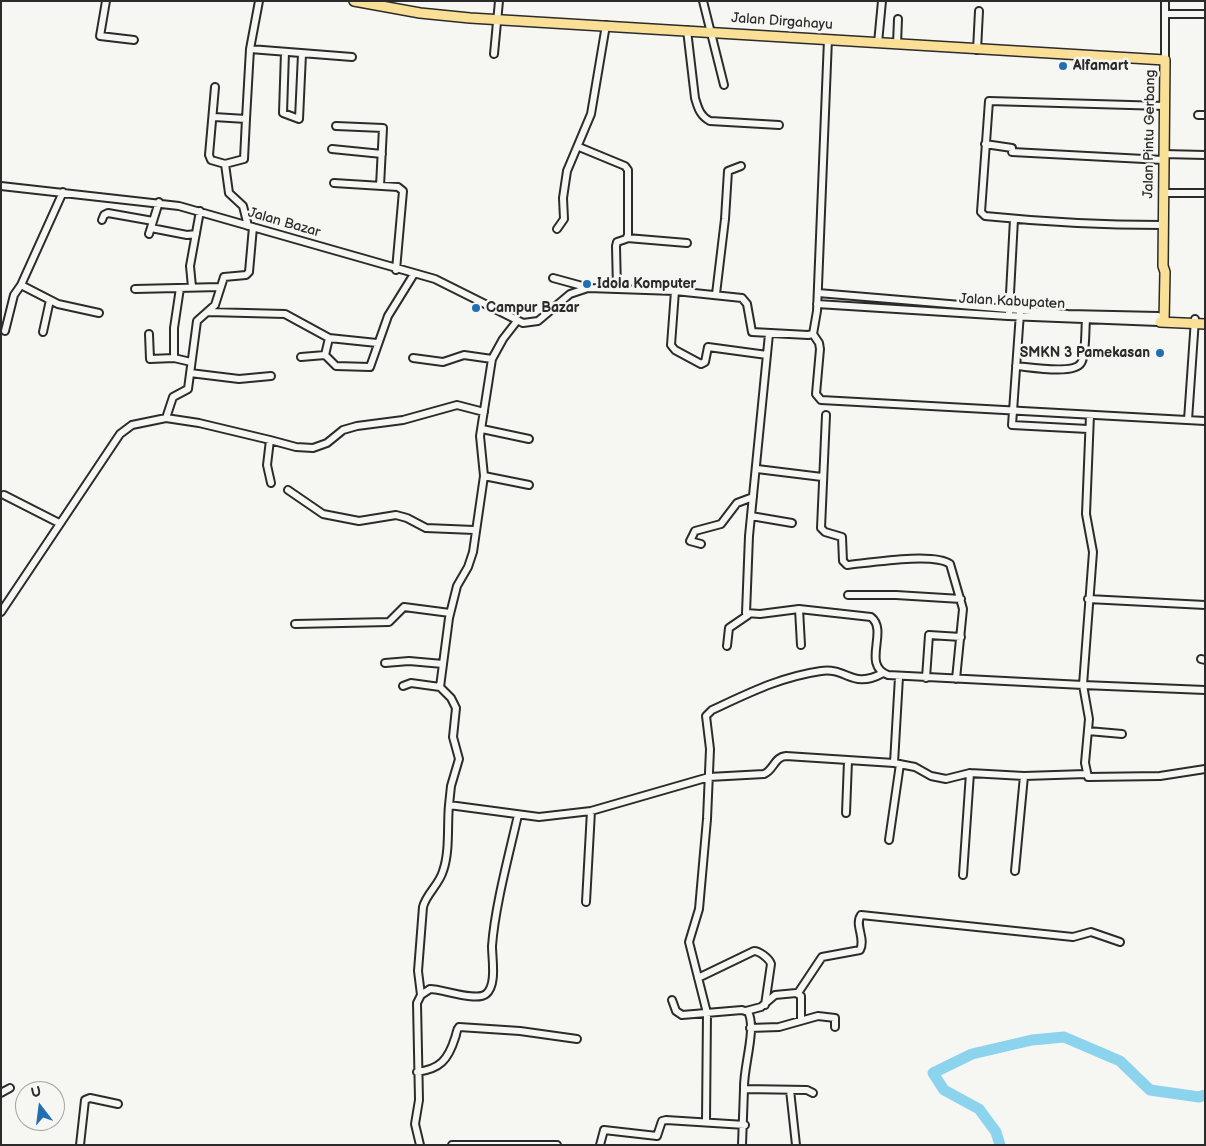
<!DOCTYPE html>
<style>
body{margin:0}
#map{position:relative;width:1206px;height:1146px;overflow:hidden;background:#f6f6f2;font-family:"Balsamiq Sans",sans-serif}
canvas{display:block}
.frame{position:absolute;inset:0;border:2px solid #2b2b2b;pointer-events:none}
.north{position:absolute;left:15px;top:1081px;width:50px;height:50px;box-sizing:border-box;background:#f6f6f2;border:1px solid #a5a5a2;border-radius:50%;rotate:345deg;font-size:14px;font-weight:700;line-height:20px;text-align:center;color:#2b2b2b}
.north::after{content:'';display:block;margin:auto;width:18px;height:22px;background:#1f6fb2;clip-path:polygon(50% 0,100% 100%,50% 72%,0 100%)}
</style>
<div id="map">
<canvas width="1206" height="1146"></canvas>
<div class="frame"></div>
<div class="north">U</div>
</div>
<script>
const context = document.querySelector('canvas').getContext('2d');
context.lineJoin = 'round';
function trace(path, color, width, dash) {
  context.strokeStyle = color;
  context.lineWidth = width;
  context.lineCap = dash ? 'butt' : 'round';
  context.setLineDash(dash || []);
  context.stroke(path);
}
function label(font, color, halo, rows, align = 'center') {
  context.font = font + ' "Balsamiq Sans",sans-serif';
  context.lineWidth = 5;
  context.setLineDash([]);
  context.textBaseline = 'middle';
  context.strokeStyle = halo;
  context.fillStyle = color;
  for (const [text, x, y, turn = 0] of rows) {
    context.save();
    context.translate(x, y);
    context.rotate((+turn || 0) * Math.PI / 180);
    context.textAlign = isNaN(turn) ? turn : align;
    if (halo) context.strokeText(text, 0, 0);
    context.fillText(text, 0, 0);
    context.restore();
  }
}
const river = new Path2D(`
 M1000 1145 996 1132 979 1109 944 1090 933 1073 972 1054 1032 1040 1064 1037 1120 1061 1150 1090 1199 1097 1205 1095`);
const minor = new Path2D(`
 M106 1 100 36 134 40
 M703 1 724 85
 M1165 1V60
 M1165 14H1205
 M687 30 695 98C698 108 700 116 710 121L779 125
 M878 43 882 1
 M897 44 898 19
 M250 49 352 57
 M977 50 979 11
 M285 52 283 113 299 119 302 54
 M494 54 499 1
 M215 87 209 155 211 160 225 164 244 159 246 119
 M1198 115H1205
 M214 117 246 119 250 49 259 1
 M336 126 383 128 380 186
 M985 144 1012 148V152L1163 160
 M579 147 625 166 628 170V235L626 239 617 242 616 246 617 289
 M332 149 382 154
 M1163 154 1205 155
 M225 164 229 193 243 206 248 226
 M334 183 398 187 403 191 396 270
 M1 186 179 206 435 279 523 323 538 321 570 294 588 288 675 291 742 298 747 304 752 332 808 335 813 334 817 311 828 39
 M63 192 21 285 58 304 99 313
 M1163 193H1205
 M102 220 104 215 108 213 153 221
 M1162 225C1103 225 1044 222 985 216L981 212 989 101 1165 106
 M151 228 187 235 196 234
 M557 229 564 219 563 198 567 171 591 114 606 25
 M149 234 159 202
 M627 238 687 243
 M553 278 586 287
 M192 287 190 266 200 211
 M135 289 220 287
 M675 291 671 345 675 350 701 364 705 362 708 347 767 355
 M818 293 1068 314 1158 316
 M716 294 725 219 728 171 741 166
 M817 304 1008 316 1158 322
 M208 312 285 314 329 338 377 343
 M1009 312 1014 219
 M1020 313 1012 425 1088 429
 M517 321 503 339 492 359 480 436 484 476 473 552 468 567 457 586 449 618 440 687 451 698 456 708 453 737 459 759 451 786 449 805 539 817 591 811 709 777 764 774C774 770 774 757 786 756L894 763 915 767 931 776 946 779 970 773 1024 776 1086 774
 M5 331 14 295 21 285
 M43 332 50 300
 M149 334 150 359 174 358 191 362
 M769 334 749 536 746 613 760 614 799 609 871 617C889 631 861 665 888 675L1083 685 1089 719 1085 763 1088 777 1160 776 1205 769
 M813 334 819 343 820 349 816 394 821 400 1205 421
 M325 355 329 338
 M301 357 325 355 336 366 370 367 388 316 414 274
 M174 358V328L180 288
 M413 358 443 362 464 355 492 359
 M1016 366C1029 367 1074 375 1081 363 1086 356 1085 329 1086 320
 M190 373 239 379 271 376
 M826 415 821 528 825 532 842 537 843 561 847 565C868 563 934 552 950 564L963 609 956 679
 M1090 415 1086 514 1093 552 1083 685 1205 690
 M166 418 199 423 270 440 267 465 271 483
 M1188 420 1195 319
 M482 429 529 439
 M270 440 296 447 313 448 327 443 343 430 357 426 403 420 457 405 484 412
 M757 469 822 477
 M484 476 529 485
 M288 490 323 514 359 521 396 515 407 518 426 528 474 530
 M4 495 59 523
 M751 516 792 523
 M701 544 690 541 695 531 721 524 737 503 753 497
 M848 595H896L961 599
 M1088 599 1205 605
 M799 609 801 645
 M1 612 120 434 132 425 166 418 173 397 188 389 197 321 215 305 224 277 246 275 249 272 253 227
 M295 624 389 622 404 607 450 613
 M727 646 729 628 748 615
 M1201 659 1205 660
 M385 663 409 661 443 664
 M926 678 929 635 961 637
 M403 686 411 683 440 687
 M1088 731 1122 734
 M894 763 899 677
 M846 813 848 761
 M889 840 900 764
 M1015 871 1024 776
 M963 875 970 773
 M586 902 591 811
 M698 978 754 951C759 951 769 958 771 964L765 1005
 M798 993 822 957 860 950C866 938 854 925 861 915L1073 937 1091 932 1120 942
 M421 995 418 971 423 907C426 894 439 885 443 871 450 851 447 826 449 805
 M672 1000 676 1011 682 1015 742 1010 748 1012C757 1028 743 1068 744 1089L807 1090 813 1093
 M746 1011 761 1007 775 995 796 993 801 996V1019
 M750 1028 779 1027 818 1016 835 1018V1027
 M417 1072C440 1069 448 1060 455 1038 457 1033 456 1030 459 1027L520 1031 577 1039
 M790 1090 796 1145
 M1 1093 10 1088
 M706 1121 707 1013 689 942 699 909 707 819 710 749 706 716 712 710C749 693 780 677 821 671 847 667 852 690 883 673
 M80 1145 85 1100 90 1098 118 1104
 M420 1145 415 1124 419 1100 417 1003 421 995 430 989C443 989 476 1002 486 994 497 985 492 959 492 946 495 906 509 855 518 815
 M452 1145H557
 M600 1145 604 1130 657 1136 662 1121 666 1120 745 1125
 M742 1145 744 1089`);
const major = new Path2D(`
 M354 1 420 13 470 18 1165 60 1163 266 1165 272 1164 322
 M1160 322 1205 324`);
const markers = [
 [1063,66,5,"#1f6fb2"],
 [587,284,5,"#1f6fb2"],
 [476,308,5,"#1f6fb2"],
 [1160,353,5,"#1f6fb2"]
];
const streetNames = [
 ["Jalan Dirgahayu",782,22,4],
 ["Jalan Pintu Gerbang",1150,134,-89],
 ["Jalan Bazar",284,223,16],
 ["Jalan Kabupaten",1012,302,3]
];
const poiNames = [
 ["Alfamart",1073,66],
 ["Idola Komputer",597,284],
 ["Campur Bazar",486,308],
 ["SMKN 3 Pamekasan",1150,353,"right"]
];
trace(river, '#8cd3ee', 11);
trace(minor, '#2b2b2b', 10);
trace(major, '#2b2b2b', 12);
trace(minor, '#f6f6f2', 6);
trace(major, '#fadf96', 9);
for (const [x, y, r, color] of markers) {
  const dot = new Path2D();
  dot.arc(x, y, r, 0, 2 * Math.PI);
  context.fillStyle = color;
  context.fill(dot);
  trace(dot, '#f6f6f2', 2);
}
label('14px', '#2b2b2b', '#f6f6f2', streetNames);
label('bold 14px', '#2b2b2b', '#f6f6f2', poiNames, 'left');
</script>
